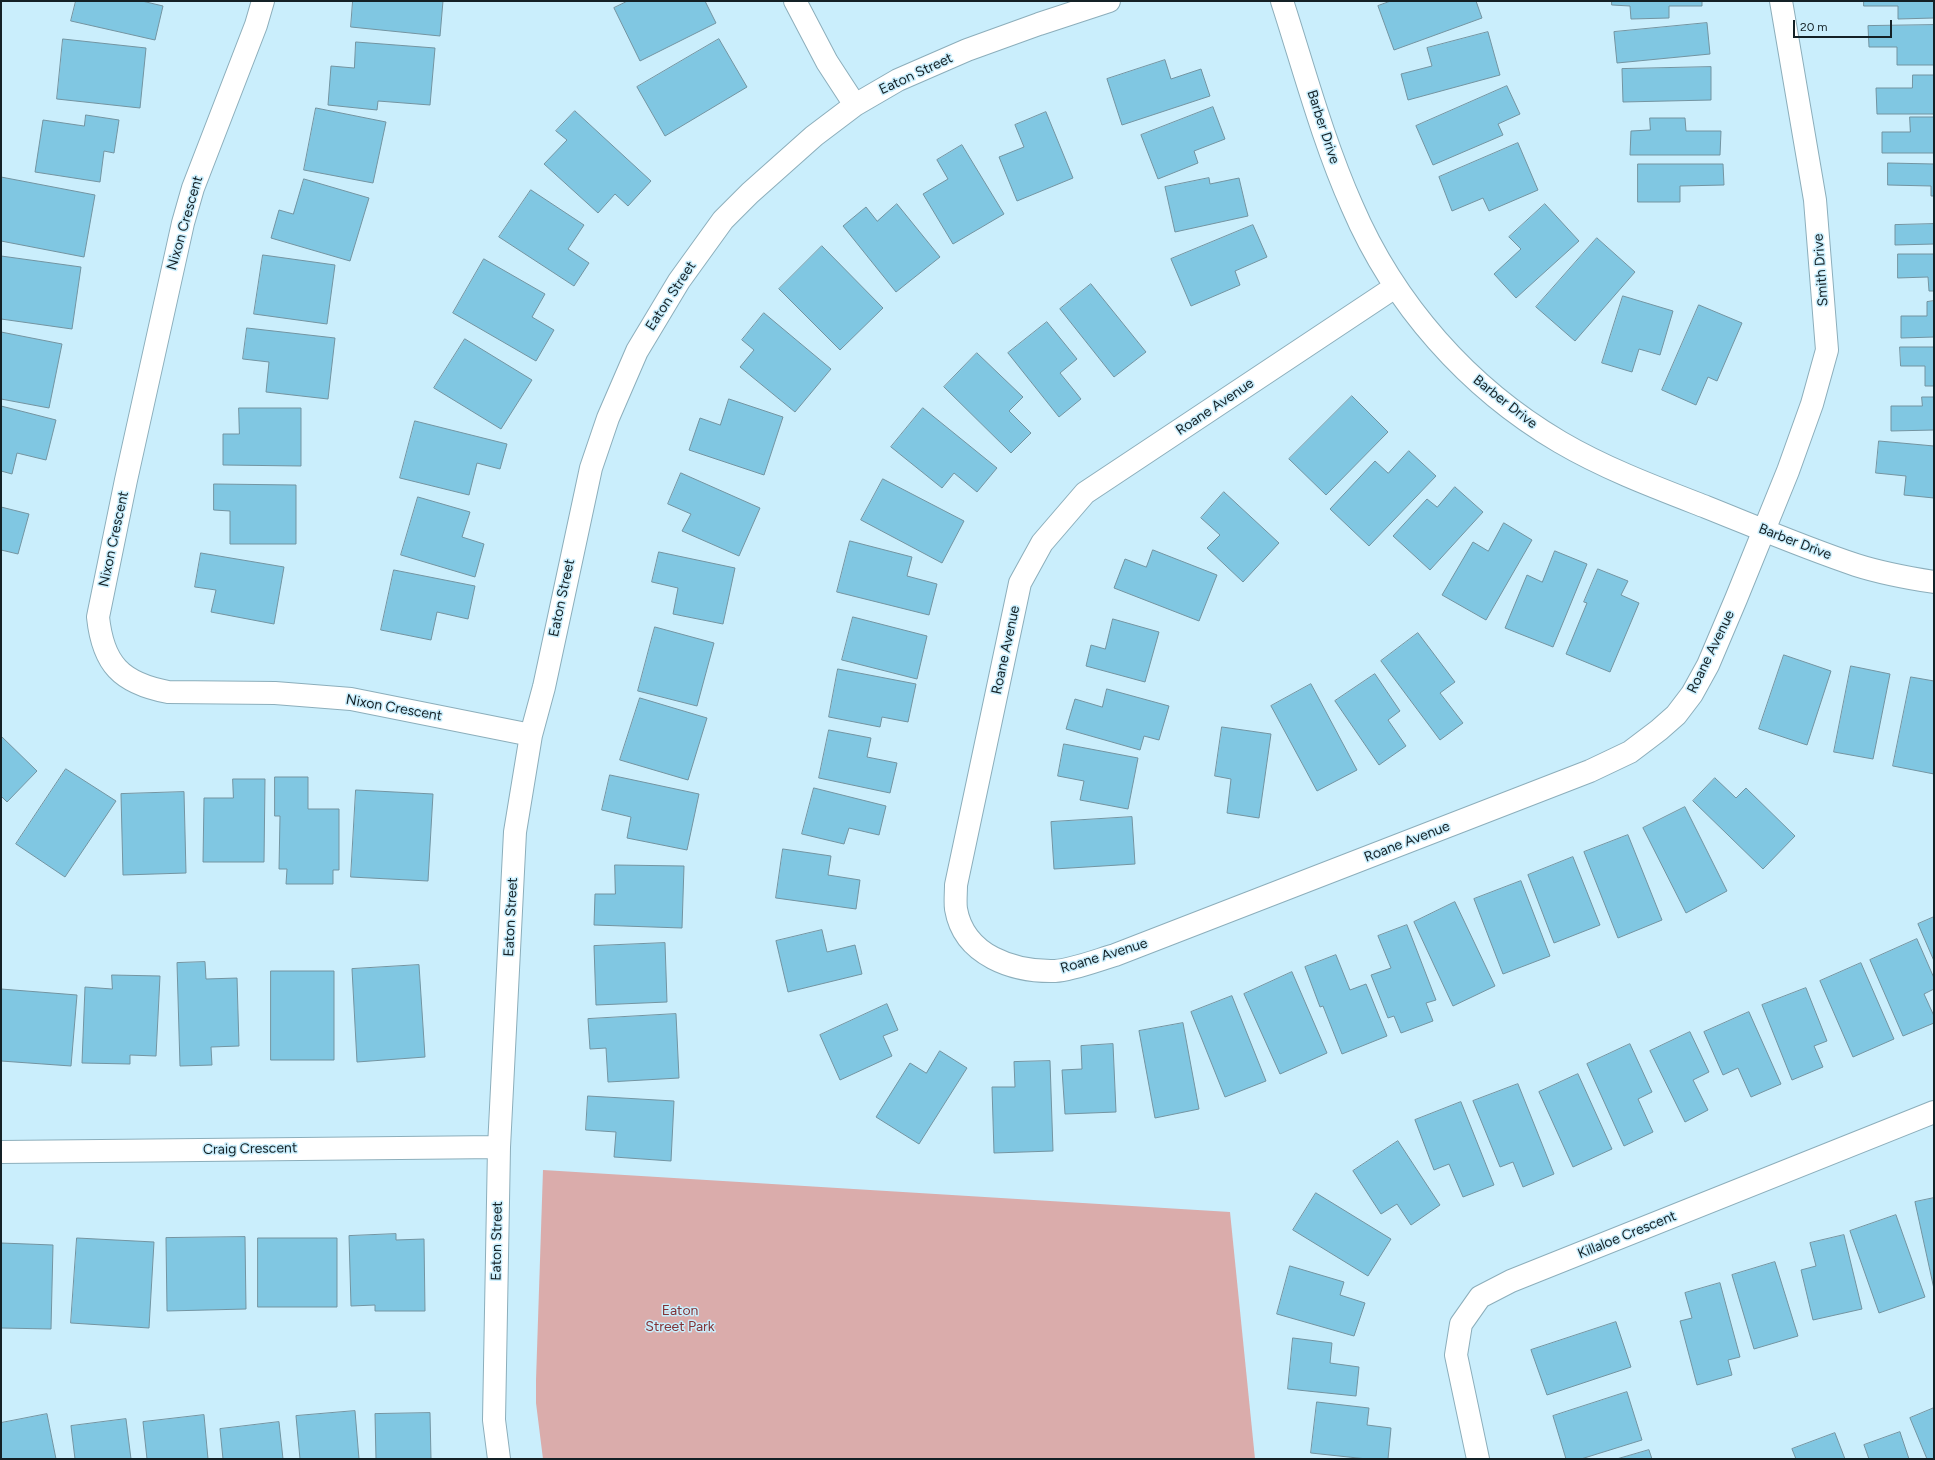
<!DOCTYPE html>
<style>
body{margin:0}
#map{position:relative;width:1935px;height:1460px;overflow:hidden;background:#caeefc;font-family:Figtree,sans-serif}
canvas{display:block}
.frame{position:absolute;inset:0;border:2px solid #142126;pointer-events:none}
.scale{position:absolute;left:1793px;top:20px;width:99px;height:18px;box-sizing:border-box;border:2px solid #142126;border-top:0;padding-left:5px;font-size:12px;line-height:14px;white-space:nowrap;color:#142126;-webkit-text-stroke:3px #caeefc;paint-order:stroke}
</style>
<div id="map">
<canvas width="1935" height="1460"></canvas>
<div class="frame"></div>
<div class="scale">20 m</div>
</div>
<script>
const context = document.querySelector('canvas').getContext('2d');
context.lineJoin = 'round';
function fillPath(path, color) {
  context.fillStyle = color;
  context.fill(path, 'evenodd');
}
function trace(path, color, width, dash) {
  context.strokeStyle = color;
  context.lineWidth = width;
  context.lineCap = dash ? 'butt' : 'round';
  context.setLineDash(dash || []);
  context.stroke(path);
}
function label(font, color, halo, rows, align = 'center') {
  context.font = font + ' Figtree,sans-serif';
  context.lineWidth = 3;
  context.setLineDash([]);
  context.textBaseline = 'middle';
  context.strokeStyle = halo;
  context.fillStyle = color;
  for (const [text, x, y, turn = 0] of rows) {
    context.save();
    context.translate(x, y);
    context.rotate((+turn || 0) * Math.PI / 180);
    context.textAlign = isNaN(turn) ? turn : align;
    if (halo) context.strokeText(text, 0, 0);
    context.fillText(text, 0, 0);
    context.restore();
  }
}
const green = new Path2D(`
 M543 1170 1230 1212 1255 1459H543L536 1403V1380Z`);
const building = new Path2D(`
 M76 1H142L163 6 155 40 71 21Z
 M353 1H443L440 36 351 27Z
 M628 1H705L716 23 640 61 614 8Z
 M1391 1H1476L1482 18 1394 50 1378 6Z
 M1612 1H1702V6H1669V18L1631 19 1630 6 1612 5Z
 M1864 1H1934V18L1898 19V6H1864Z
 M1707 23 1710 54 1617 63 1614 32Z
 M1934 25V65H1897V47H1869L1868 26Z
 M1488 32 1500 75 1408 100 1401 74 1432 66 1427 48Z
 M63 39 146 48 140 108 57 99Z
 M719 39 747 87 665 136 637 87Z
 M356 42 435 48 430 105 378 101 377 110 328 105 331 66 354 68Z
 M1165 60 1171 79 1201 69 1210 96 1122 125 1107 79Z
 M1711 67V100L1623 102 1622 69Z
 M1913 75H1934V114H1877L1876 88H1912Z
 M1507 86 1520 114 1498 124 1503 135 1433 165 1416 126Z
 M1213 107 1225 139 1194 151 1198 163 1158 179 1141 135Z
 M316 108 386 122 373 183 304 170Z
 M575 111 651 181 628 206 615 194 598 213 544 164 567 140 556 131Z
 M1046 112 1073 178 1017 201 999 157 1024 147 1015 125Z
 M86 115 119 120 114 153 104 151 100 182 35 172 43 120 84 126Z
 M1910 117H1934V153H1882V132H1910Z
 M1650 118H1685L1686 131H1721L1720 155H1630L1631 131 1650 130Z
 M1518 143 1538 190 1489 211 1483 198 1452 211 1439 177Z
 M962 145 1004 214 953 244 923 194 948 179 937 160Z
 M1888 163 1934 164V196H1931V186L1888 185Z
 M1638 164H1723L1724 185 1680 186V202H1638Z
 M1 177 95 195 84 257 1 241Z
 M1209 178 1210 184 1239 178 1248 216 1175 232 1165 187Z
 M304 179 369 198 350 261 271 238 279 210 293 214Z
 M531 190 584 225 568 249 589 263 574 286 499 237Z
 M897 204 940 257 896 292 843 226 866 207 877 221Z
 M1545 204 1579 241 1516 298 1494 274 1521 249 1509 237Z
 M1934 224V244L1895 245V225Z
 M1253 225 1267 257 1235 271 1240 285 1191 306 1171 259Z
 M1597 238 1635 272 1575 341 1536 307Z
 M822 246 883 308 840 350 779 289Z
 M1898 254H1934V291H1929L1928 277 1898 278Z
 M263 255 335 265 327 324 254 314Z
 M1 256 81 267 72 329 1 319Z
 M484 259 545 294 532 317 554 330 536 361 453 313Z
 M1091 284 1146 352 1114 377 1060 309Z
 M1623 296 1673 311 1660 355 1639 349 1632 372 1602 363Z
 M1934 301V337L1901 338V316H1927V302Z
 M1699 305 1742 323 1717 381 1708 377 1696 405 1662 390Z
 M764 313 831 369 795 412 740 367 754 350 742 340Z
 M1047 322 1077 359 1060 373 1081 399 1059 417 1008 353Z
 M247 328 335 338 328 399 266 392 269 362 243 359Z
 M1 332 62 344 49 408 1 399Z
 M465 339 532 380 501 429 434 388Z
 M1900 347H1934V386H1925V366H1901Z
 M977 353 1023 397 1009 411 1031 433 1011 453 944 387Z
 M1352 396 1388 432 1326 495 1289 459Z
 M1922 397H1934V430L1891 431V406H1922Z
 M729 399 783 417 764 475 689 450 700 418 720 425Z
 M1 406 56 420 46 460 17 453 12 474 1 471Z
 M239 408H301V466L223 465V434H239Z
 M923 408 997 468 977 492 954 473 942 488 891 447Z
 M415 421 507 444 500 469 477 463 469 495 400 478Z
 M1879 441 1934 446V498L1904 495 1906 476 1876 473Z
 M1409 451 1436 476 1369 546 1330 509 1375 461 1388 473Z
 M681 473 760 508 739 556 682 531 691 514 668 504Z
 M883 479 964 521 942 563 861 520Z
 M214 484 296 485V544H230V511L214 510Z
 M1455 487 1483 512 1430 570 1393 536 1427 499 1437 507Z
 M1224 492 1279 543 1243 582 1207 548 1220 535 1201 518Z
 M418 497 470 512 462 537 484 544 475 577 401 555Z
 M1 507 29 514 18 554 1 550Z
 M1504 523 1532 540 1486 620 1442 595 1473 542 1488 551Z
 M850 541 912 557 907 576 937 584 929 615 837 592Z
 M1153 550 1217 575 1199 621 1114 588 1125 559 1146 567Z
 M1555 551 1587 564 1553 647 1505 628 1527 575 1542 582Z
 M659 552 735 568 723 624 673 614 678 588 652 582Z
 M201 553 284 567 274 624 211 612 216 590 195 587Z
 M1598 569 1628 581 1621 595 1639 603 1610 672 1566 654 1587 603 1584 602Z
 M394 570 475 586 468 619 437 612 431 640 381 630Z
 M853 617 927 636 917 679 842 660Z
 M1113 619 1159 632 1145 682 1086 666 1091 645 1105 649Z
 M655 627 714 643 697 706 638 691Z
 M1418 633 1455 682 1440 693 1463 723 1440 740 1381 661Z
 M1784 655 1831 671 1807 745 1759 729Z
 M1851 666 1890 674 1873 759 1834 752Z
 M838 669 916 684 908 722 882 717 880 727 829 717Z
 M1375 674 1400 711 1388 720 1406 746 1379 765 1335 701Z
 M1911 677 1934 681V774L1893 766Z
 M1311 684 1357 770 1317 791 1271 706Z
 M1107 689 1169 706 1159 740 1144 736 1140 750 1066 729 1075 699 1102 707Z
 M640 698 707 718 688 780 620 760Z
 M1222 727 1271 734 1259 818 1227 813 1231 779 1215 776Z
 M829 730 871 738 867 757 897 763 890 793 819 778Z
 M1 736 37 771 7 802 1 796Z
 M1064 744 1138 758 1128 809 1080 800 1084 781 1058 776Z
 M66 769 116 801 65 877 16 844Z
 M610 775 699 794 687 850 627 838 631 817 602 810Z
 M275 777H308V809H339V870H333V884H286L287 869H279L280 816H275Z
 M1715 778 1736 798 1746 788 1795 836 1763 869 1693 801Z
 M233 779H265L264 862H203L204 798H233Z
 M814 788 886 806 879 835 849 828 844 844 802 834Z
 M356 790 433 794 428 881 351 877Z
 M184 792 186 873 123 875 121 794Z
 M1685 807 1727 891 1686 913 1643 828Z
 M1132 817 1135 864 1054 869 1051 822Z
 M1628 835 1662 920 1618 938 1584 852Z
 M783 849 831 856 828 875 860 880 856 909 776 898Z
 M1573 857 1600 925 1554 943 1528 875Z
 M615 865 684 866 682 928 594 925 595 894H615Z
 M1521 881 1550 956 1503 974 1474 899Z
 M1455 902 1495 986 1453 1006 1414 922Z
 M1934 917V961L1918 924Z
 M1407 925 1436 1000 1426 1003 1433 1021 1401 1033 1394 1016 1388 1018 1371 975 1391 968 1378 936Z
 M822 930 827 952 855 945 862 974 788 992 776 941Z
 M1917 939 1934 978V989L1924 994 1934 1016V1023L1903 1036 1870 960Z
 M665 943 667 1002 596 1005 594 946Z
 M1336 955 1350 990 1366 984 1387 1036 1342 1054 1323 1006 1320 1007 1305 967Z
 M205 962 206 979 237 978 239 1046 211 1047 212 1065 180 1066 177 963Z
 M1861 963 1894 1039 1853 1057 1820 981Z
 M419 965 425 1057 357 1062 352 969Z
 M271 971H334V1060H271Z
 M1292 972 1327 1053 1280 1074 1244 994Z
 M112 975 160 976 156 1056 130 1055V1064L82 1063 85 987 112 989Z
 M1806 988 1827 1041 1814 1046 1823 1067 1792 1080 1762 1005Z
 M1 989 77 995 71 1066 1 1061Z
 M1232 996 1266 1081 1225 1097 1191 1012Z
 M887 1004 898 1030 883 1036 892 1056 840 1080 820 1035Z
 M1749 1012 1781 1084 1751 1097 1738 1068 1723 1075 1704 1032Z
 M676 1014 679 1078 608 1082 606 1048 590 1049 588 1019Z
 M1183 1023 1199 1109 1155 1118 1139 1031Z
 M1690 1032 1709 1072 1693 1080 1708 1110 1685 1122 1650 1051Z
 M1113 1044 1116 1112 1065 1114 1062 1070 1082 1069 1081 1046Z
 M1630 1044 1652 1092 1638 1099 1653 1132 1624 1146 1587 1064Z
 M940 1051 967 1068 919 1144 876 1117 910 1063 926 1073Z
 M1050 1061 1053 1151 994 1153 992 1087H1015L1014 1062Z
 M1578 1074 1612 1149 1573 1167 1539 1092Z
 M1518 1084 1554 1174 1523 1187 1513 1162 1500 1167 1473 1101Z
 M588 1096 674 1101 671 1161 614 1157 616 1132 586 1130Z
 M1461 1102 1494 1185 1463 1197 1449 1164 1434 1170 1415 1120Z
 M1398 1141 1440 1205 1411 1225 1397 1204 1381 1214 1353 1171Z
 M1316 1193 1391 1239 1368 1276 1293 1230Z
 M1934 1198V1289L1915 1202Z
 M1896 1215 1925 1297 1879 1313 1850 1231Z
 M396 1234V1240L424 1239 425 1311H375V1305L351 1306 349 1236Z
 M1844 1235 1862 1309 1813 1320 1801 1270 1816 1266 1810 1243Z
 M245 1237 246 1309 167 1311 166 1238Z
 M77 1238 154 1242 149 1328 71 1323Z
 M258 1238H337V1307H258Z
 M1 1243 53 1245 51 1329 1 1328Z
 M1775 1262 1798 1336 1754 1349 1732 1275Z
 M1290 1266 1344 1282 1340 1295 1365 1303 1354 1336 1277 1314Z
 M1720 1283 1740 1357 1728 1360 1732 1375 1697 1385 1680 1321 1692 1318 1685 1293Z
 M1616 1322 1631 1367 1547 1395 1531 1350Z
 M1293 1338 1332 1343 1330 1363 1359 1367 1356 1396 1288 1389Z
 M1627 1392 1642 1440 1581 1459H1566L1553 1416Z
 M1317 1402 1369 1408 1367 1425 1391 1428 1388 1459H1367L1311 1453Z
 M1934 1408V1459H1927L1910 1418Z
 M355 1411 359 1459H300L296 1416Z
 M430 1413 431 1459H376L375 1414Z
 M47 1414 56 1459H1V1423Z
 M204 1415 208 1459H147L143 1422Z
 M126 1419 131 1459H75L71 1426Z
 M279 1422 283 1459H223L220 1429Z
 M1900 1432 1909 1459H1869L1864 1445Z
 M1835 1433 1845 1459H1796L1792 1449Z
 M1649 1450 1652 1459H1617Z`);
const minor = new Path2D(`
 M263 1 256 25 193 188 183 223 126 480 98 617C103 664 121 683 168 692L275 693 351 699 531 735
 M795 1 827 62 855 105
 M1395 287 1085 493 1042 543 1020 583 956 885C956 893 955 902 956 909 964 956 1014 972 1055 971 1072 970 1098 960 1115 955L1590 771 1630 752 1659 730 1676 715 1692 694 1708 665 1736 599 1788 471 1812 404 1827 350 1815 200 1781 1
 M1 1152 499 1147
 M499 1459 494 1420 499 1147 515 832 531 735 544 687 591 468 608 418 637 351 679 281 723 220 750 193 814 136 855 105 898 80 967 50 1039 24 1109 1
 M1478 1459 1456 1355 1461 1324 1480 1297 1511 1281 1934 1112`);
const tertiary = new Path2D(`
 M1282 1C1304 69 1323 141 1352 206 1394 304 1468 388 1560 442 1606 469 1657 488 1706 507 1756 527 1805 548 1856 565 1881 573 1908 578 1934 582`);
const streetNames = [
 ["Eaton Street",916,74,-25],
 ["Barber Drive",1323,127,72],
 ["Nixon Crescent",185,223,-74],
 ["Smith Drive",1821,270,-94],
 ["Eaton Street",671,296,-57],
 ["Barber Drive",1505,402,38],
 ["Roane Avenue",1215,407,-34],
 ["Nixon Crescent",114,539,-78],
 ["Barber Drive",1795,542,21],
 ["Eaton Street",562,598,-78],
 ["Roane Avenue",1006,650,-78],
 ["Roane Avenue",1711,652,-64],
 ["Nixon Crescent",394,708,10],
 ["Roane Avenue",1407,842,-21],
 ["Eaton Street",511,917,-87],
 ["Roane Avenue",1104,956,-17],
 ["Craig Crescent",250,1149,-1],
 ["Killaloe Crescent",1627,1235,-22],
 ["Eaton Street",497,1241,-89]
];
const parkNames = [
 ["Eaton",680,1311],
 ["Street Park",680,1327]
];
fillPath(green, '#daacab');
fillPath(building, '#80c7e2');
trace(building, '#7394a1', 1);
trace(minor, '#8caebb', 24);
trace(tertiary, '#8caebb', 24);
trace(minor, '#fff', 22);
trace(tertiary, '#fff', 22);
label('14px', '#142126', '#caeefc', streetNames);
label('14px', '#823235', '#caeefc', parkNames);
</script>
